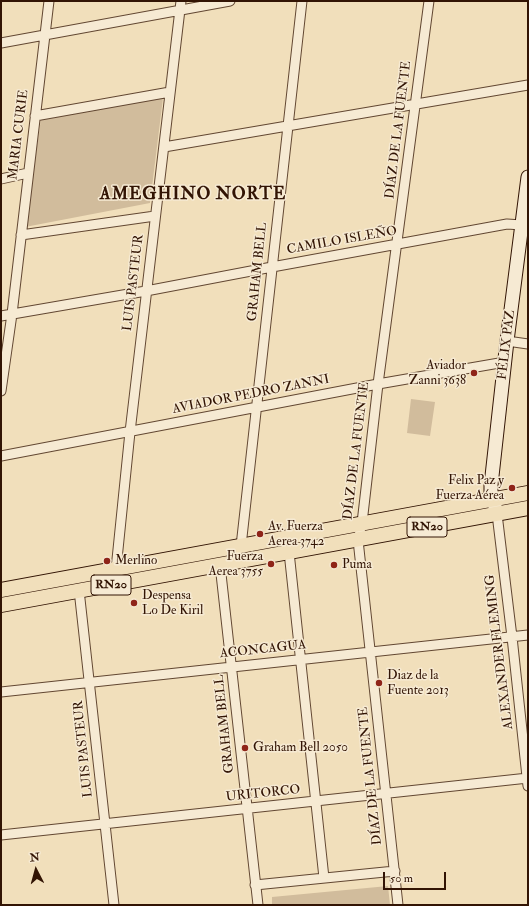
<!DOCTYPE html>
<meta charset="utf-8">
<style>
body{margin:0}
#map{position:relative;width:529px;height:906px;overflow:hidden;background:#f1dfbb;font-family:"IM FELL Double Pica",serif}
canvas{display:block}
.frame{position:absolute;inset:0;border:2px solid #321404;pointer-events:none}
.north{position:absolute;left:16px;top:850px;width:40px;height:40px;-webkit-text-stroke:3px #f6ead3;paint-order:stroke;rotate:354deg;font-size:11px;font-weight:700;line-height:16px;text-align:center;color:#321404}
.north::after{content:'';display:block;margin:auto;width:14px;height:18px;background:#321404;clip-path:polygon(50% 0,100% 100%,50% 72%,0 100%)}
.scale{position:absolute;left:383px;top:872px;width:63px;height:18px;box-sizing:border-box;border:2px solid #321404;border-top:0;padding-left:5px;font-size:12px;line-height:14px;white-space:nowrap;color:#321404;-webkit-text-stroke:3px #f6ead3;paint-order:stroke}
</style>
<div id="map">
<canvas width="529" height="906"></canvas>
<div class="frame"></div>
<div class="north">N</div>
<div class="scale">50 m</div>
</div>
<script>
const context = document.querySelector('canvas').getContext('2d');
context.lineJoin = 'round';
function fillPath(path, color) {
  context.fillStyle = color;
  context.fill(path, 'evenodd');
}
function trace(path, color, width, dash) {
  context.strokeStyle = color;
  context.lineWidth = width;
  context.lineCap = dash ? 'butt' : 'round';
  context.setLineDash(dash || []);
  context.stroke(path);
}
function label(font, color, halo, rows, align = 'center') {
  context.font = font + ' "IM FELL Double Pica",serif';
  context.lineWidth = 3;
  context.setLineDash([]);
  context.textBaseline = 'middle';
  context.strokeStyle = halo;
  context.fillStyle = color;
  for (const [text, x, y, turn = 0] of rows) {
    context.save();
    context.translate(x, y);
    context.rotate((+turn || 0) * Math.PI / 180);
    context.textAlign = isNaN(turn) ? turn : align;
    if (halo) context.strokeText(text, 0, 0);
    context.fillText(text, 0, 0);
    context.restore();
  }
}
const green = new Path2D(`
 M163 98 150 203 25 227 41 119Z
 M411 399 435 402 430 436 407 433Z
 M388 886 390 905H272V897Z`);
const minor = new Path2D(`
 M1 43 230 1
 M35 116 170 92
 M164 147 528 85
 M1 179 28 173
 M21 235 155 216
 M1 316 146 291 272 267 507 224 522 225
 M507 341 528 344
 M1 391 12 314 49 1
 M1 456 378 384 505 362
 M497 514 512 637 528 786
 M241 546 302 1
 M289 552 324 878
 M220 565 258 905
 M116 569 130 432 181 1
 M79 590 114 905
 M1 692 528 635
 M1 835 528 778
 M255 885 395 871
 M398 905 358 540 362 523 378 384 429 1`);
const secondary = new Path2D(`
 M496 510 491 492V485L507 341 528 177`);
const primary = new Path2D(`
 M1 590 528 493
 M1 605 528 508`);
const markers = [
 [474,373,4,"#8f2418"],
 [512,488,4,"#8f2418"],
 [260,534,4,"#8f2418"],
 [107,561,4,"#8f2418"],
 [271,564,4,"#8f2418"],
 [334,565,4,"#8f2418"],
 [134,603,4,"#8f2418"],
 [379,683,4,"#8f2418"],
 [245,748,4,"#8f2418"]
];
const shields = [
 [427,527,40],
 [111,585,40]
];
const shieldNames = [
 ["RN20",427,527],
 ["RN20",111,585]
];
const streetNames = [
 ["DÍAZ DE LA FUENTE",399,130,-83],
 ["MARIA CURIE",19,135,-83],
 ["CAMILO ISLEÑO",342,241,-10],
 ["GRAHAM BELL",258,272,-84],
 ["LUIS PASTEUR",134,283,-83],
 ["FÉLIX PAZ",507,345,-83],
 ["AVIADOR PEDRO ZANNI",251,395,-11],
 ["DÍAZ DE LA FUENTE",357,451,-83],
 ["ACONCAGUA",263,650,-6],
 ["ALEXANDER FLEMING",500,652,-97],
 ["GRAHAM BELL",225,724,-96],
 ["LUIS PASTEUR",84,749,-96],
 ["DÍAZ DE LA FUENTE",371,776,-96],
 ["URITORCO",263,794,-6]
];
const poiNames = [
 ["Aviador",466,366,"right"],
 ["Zanni 3638",466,381,"right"],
 ["Felix Paz y",504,481,"right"],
 ["Fuerza Aérea",504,496,"right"],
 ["Av. Fuerza",268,527],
 ["Aerea 3742",268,542],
 ["Fuerza",263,557,"right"],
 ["Aerea 3755",263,572,"right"],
 ["Merlino",115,561],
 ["Puma",342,565],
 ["Despensa",142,596],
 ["Lo De Kiril",142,611],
 ["Diaz de la",387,676],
 ["Fuente 2013",387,691],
 ["Graham Bell 2050",253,748]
];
const districtNames = [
 ["AMEGHINO NORTE",193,195]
];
fillPath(green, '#d1bc9c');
trace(minor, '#624732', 11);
trace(secondary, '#321404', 15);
trace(primary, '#321404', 16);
trace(minor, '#f6ead3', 9);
trace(secondary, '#f6ead3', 13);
trace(primary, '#f1dfbb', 14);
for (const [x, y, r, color] of markers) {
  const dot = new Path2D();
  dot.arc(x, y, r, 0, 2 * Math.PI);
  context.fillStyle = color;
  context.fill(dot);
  trace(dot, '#f6ead3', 1.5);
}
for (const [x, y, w] of shields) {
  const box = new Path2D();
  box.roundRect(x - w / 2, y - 10, w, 20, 3);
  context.fillStyle = '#f6ead3';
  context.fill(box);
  trace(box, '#321404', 1);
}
label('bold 12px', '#321404', null, shieldNames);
label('13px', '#321404', '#f6ead3', streetNames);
label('13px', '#321404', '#f6ead3', poiNames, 'left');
context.letterSpacing = '1px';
label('bold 17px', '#321404', '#f6ead3', districtNames);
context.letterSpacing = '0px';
</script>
